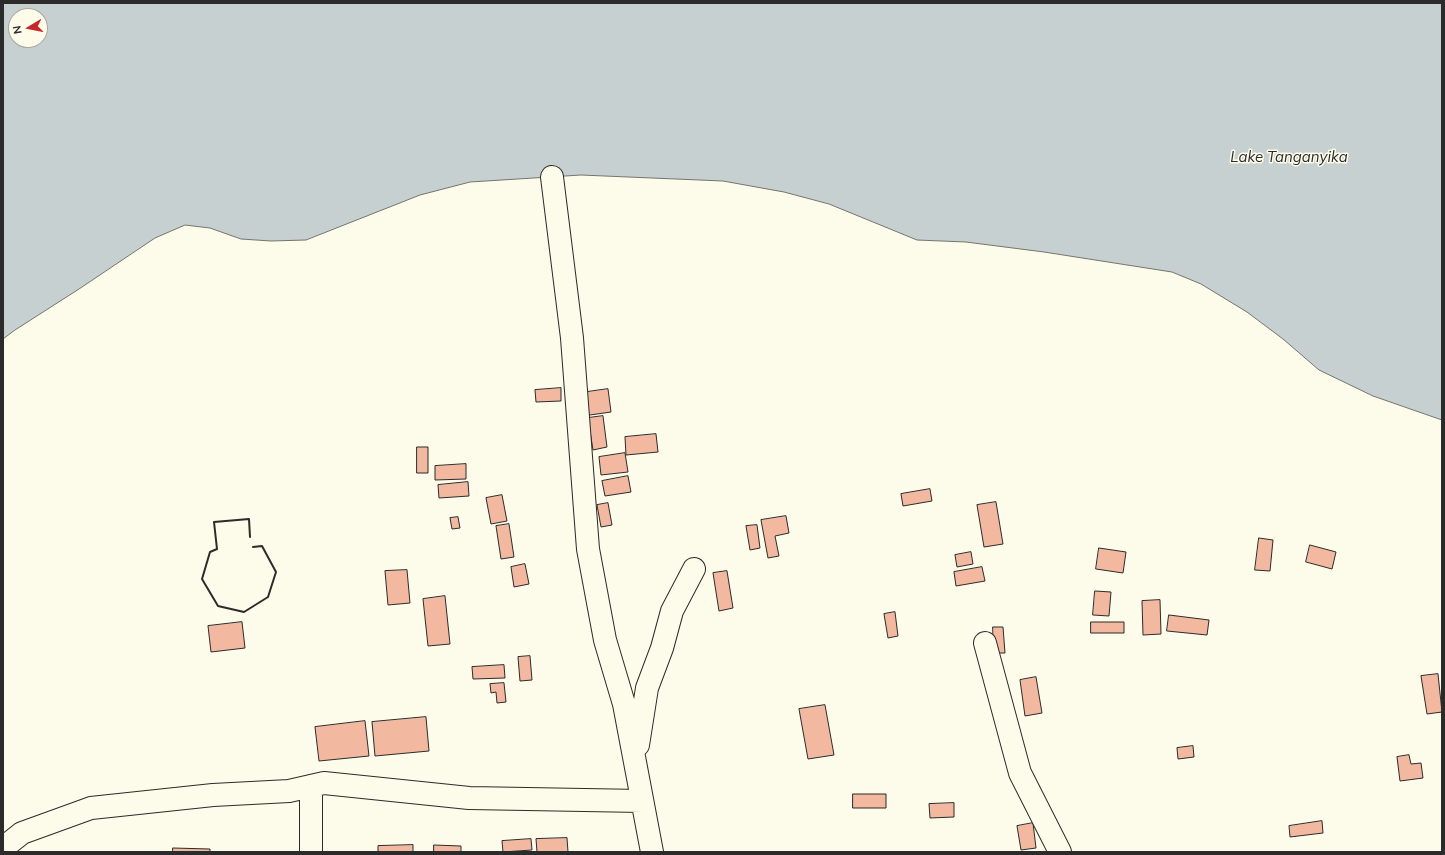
<!DOCTYPE html>
<style>
body{margin:0}
#map{position:relative;width:1445px;height:855px;overflow:hidden;background:#fdfbea;font-family:Mulish,sans-serif}
canvas{display:block}
.frame{position:absolute;inset:0;border:4px solid #2b2b2b;pointer-events:none}
.north{position:absolute;left:8px;top:8px;width:40px;height:40px;box-sizing:border-box;background:#fdfbea;border:1px solid #a9a89e;border-radius:50%;rotate:260deg;font-size:11px;font-weight:700;line-height:16px;text-align:center;color:#2b2b2b}
.north::after{content:'';display:block;margin:auto;width:14px;height:18px;background:#c62828;clip-path:polygon(50% 0,100% 100%,50% 72%,0 100%)}
</style>
<div id="map">
<canvas width="1445" height="855"></canvas>
<div class="frame"></div>
<div class="north">N</div>
</div>
<script>
const context = document.querySelector('canvas').getContext('2d');
context.lineJoin = 'round';
function fillPath(path, color) {
  context.fillStyle = color;
  context.fill(path, 'evenodd');
}
function trace(path, color, width, dash) {
  context.strokeStyle = color;
  context.lineWidth = width;
  context.lineCap = dash ? 'butt' : 'round';
  context.setLineDash(dash || []);
  context.stroke(path);
}
function label(font, color, halo, rows, align = 'center') {
  context.font = font + ' Mulish,sans-serif';
  context.lineWidth = 3;
  context.setLineDash([]);
  context.textBaseline = 'middle';
  context.strokeStyle = halo;
  context.fillStyle = color;
  for (const [text, x, y, turn = 0] of rows) {
    context.save();
    context.translate(x, y);
    context.rotate((+turn || 0) * Math.PI / 180);
    context.textAlign = isNaN(turn) ? turn : align;
    if (halo) context.strokeText(text, 0, 0);
    context.fillText(text, 0, 0);
    context.restore();
  }
}
const water = new Path2D(`
 M3 3H1442V420L1373 396 1319 370 1283 339 1247 312 1201 284 1172 272 1044 252 966 242 917 240 829 204 784 192 723 181 581 175 470 182 420 195 306 240 271 241 241 239 210 228 185 225 155 238 79 289 15 330 3 339ZM16 16H40V40H16Z`);
const building = new Path2D(`
 M561 388V401L536 402 535 390Z
 M608 389 611 412 583 416 580 393Z
 M603 416 607 447 593 450 588 418Z
 M656 434 658 452 626 455 625 437Z
 M417 447H428V473H417Z
 M625 453 628 472 601 475 599 457Z
 M466 464V479L435 480V466Z
 M628 476 631 492 605 496 602 481Z
 M468 482 469 496 439 498 438 485Z
 M930 489 932 501 903 506 901 494Z
 M502 495 507 521 491 524 486 498Z
 M996 502 1003 544 984 547 977 505Z
 M608 503 612 525 601 527 597 505Z
 M786 516 789 533 775 536 779 556 768 558 761 520Z
 M458 517 460 528 452 529 450 518Z
 M509 524 514 557 501 559 496 526Z
 M757 525 760 548 750 550 746 526Z
 M1259 538 1273 540 1270 571 1255 570Z
 M1310 545 1336 552 1332 569 1306 562Z
 M1099 548 1126 552 1123 573 1096 569Z
 M971 552 973 564 957 567 955 555Z
 M525 564 529 584 514 587 511 567Z
 M982 567 985 581 956 586 954 572Z
 M407 570 410 603 388 605 385 571Z
 M727 571 733 608 719 611 713 573Z
 M1095 591 1111 592 1109 616 1093 615Z
 M445 596 450 644 428 646 423 599Z
 M1160 600 1161 634 1143 635 1142 601Z
 M895 612 898 636 888 638 884 614Z
 M1169 615 1209 620 1207 635 1167 631Z
 M242 622 245 648 211 652 208 626Z
 M1091 622H1124V633H1091Z
 M993 627H1003L1005 653H994Z
 M530 656 532 680 520 681 518 657Z
 M504 665 505 678 473 679 472 667Z
 M1438 674 1442 712 1427 714 1421 676Z
 M1036 677 1042 713 1025 716 1020 680Z
 M504 683 506 702 497 703 496 692 491 693 490 684Z
 M825 705 834 755 808 759 799 709Z
 M426 717 429 751 375 756 372 722Z
 M365 721 369 756 319 761 315 727Z
 M1193 746 1194 757 1178 759 1177 748Z
 M1409 755 1411 764 1421 763 1423 778 1400 781 1397 757Z
 M853 794H886V808H853Z
 M954 803V817L930 818 929 804Z
 M1322 821 1323 833 1290 837 1289 826Z
 M1033 823 1036 848 1021 850 1017 826Z
 M567 838 568 852H537L536 839Z
 M531 839 532 850 503 852 502 841Z
 M413 845V852H378V846Z
 M434 845 461 846V852H434Z
 M173 848 210 849V852H173Z`);
const minor = new Path2D(`
 M552 177 572 338 588 549 605 640 624 704 652 852
 M985 643 1020 773 1060 852
 M638 745 647 688 662 648 672 611 694 569
 M3 848 22 833 91 808 213 795 289 791 324 783 469 798 642 801
 M311 852V786`);
const wall = new Path2D(`
 M250 537 249 519 214 522 217 549 210 552 202 579 218 606 244 612 268 597 276 572 262 546 253 547`);
const waterNames = [
 ["Lake Tanganyika",1289,157]
];
fillPath(water, '#c7d0d0');
trace(water, '#74746e', 1);
fillPath(building, '#f2b8a0');
trace(building, '#2b2b2b', 1);
trace(minor, '#2b2b2b', 24);
trace(minor, '#fdfbea', 22);
trace(wall, '#2b2b2b', 2);
label('italic 15px', '#2b2b2b', '#fdfbea', waterNames);
</script>
